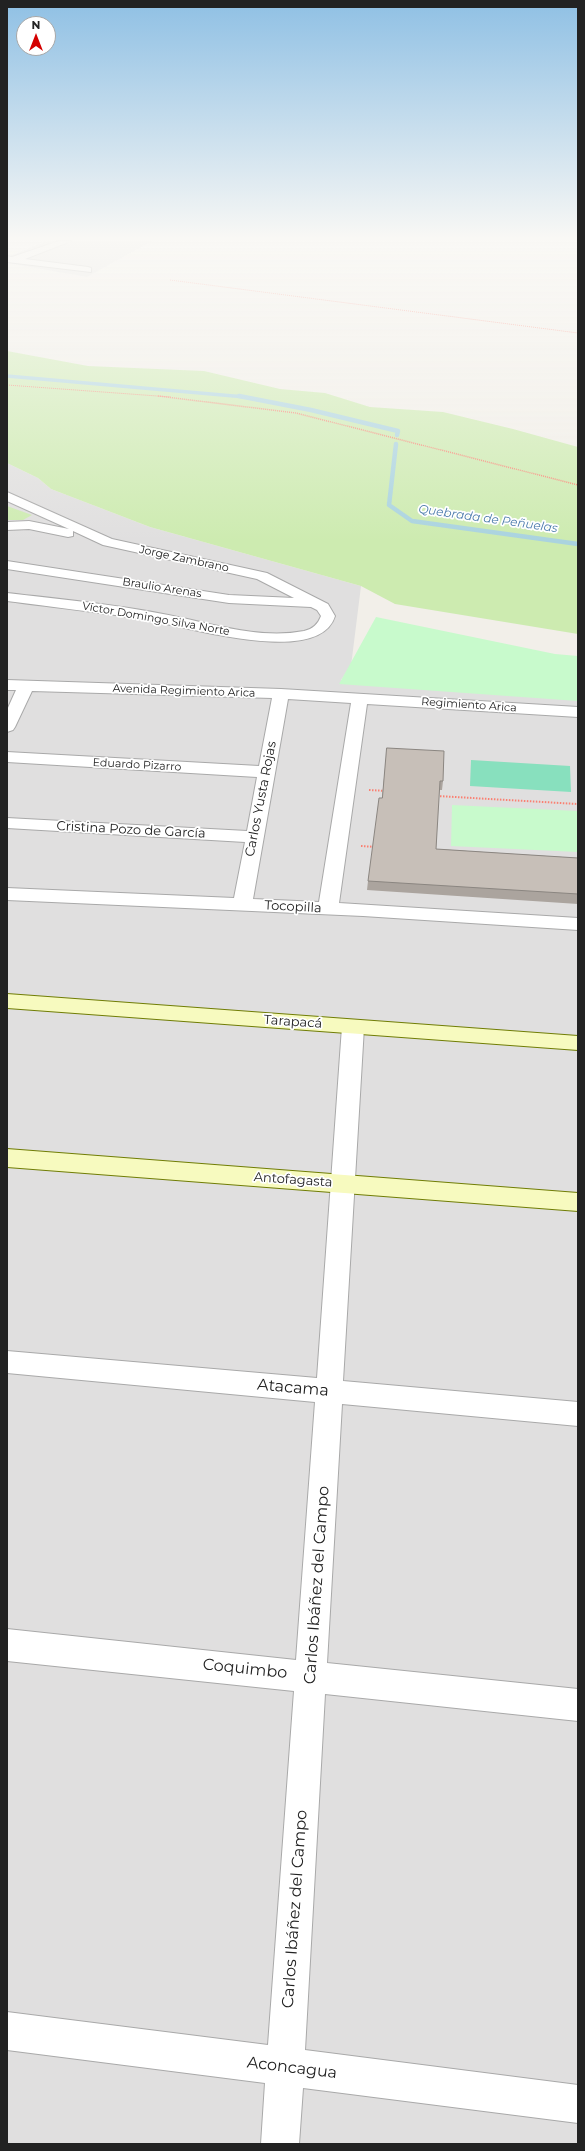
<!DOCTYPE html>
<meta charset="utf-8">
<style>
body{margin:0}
#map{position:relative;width:585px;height:2151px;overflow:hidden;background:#f2efe9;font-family:Montserrat,sans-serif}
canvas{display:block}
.frame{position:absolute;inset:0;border:8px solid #222;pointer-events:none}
.north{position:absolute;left:16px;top:16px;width:40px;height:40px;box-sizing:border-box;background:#fff;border:1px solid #a7a7a7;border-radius:50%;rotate:0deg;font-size:11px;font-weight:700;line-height:16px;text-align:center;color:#222}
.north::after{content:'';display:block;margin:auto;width:14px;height:18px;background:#d40000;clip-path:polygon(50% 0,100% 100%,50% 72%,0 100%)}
</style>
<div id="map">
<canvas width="585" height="2151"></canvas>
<div class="frame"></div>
<div class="north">N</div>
</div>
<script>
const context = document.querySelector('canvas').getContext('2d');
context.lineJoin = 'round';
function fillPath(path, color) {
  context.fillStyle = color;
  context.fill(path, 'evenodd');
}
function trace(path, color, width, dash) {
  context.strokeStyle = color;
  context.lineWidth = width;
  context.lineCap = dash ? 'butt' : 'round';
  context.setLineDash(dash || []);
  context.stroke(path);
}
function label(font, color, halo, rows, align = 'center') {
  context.font = font + ' Montserrat,sans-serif';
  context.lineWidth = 3.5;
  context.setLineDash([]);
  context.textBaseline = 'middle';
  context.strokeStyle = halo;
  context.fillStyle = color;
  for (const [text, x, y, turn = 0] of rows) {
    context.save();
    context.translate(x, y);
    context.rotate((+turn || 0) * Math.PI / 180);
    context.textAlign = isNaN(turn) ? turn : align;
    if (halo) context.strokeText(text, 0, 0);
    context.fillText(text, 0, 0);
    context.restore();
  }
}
const residential = new Path2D(`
 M47 241H152L87 277 7 263V257Z
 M7 463 38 478 51 489 150 527 361 586 351 666 341 680 578 693V2144H7Z`);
const grass = new Path2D(`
 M7 351 88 366 204 371 280 389 325 393 370 407 443 412 513 429 578 447V634L395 604 361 586 150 527 51 489 38 478 7 463Z
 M7 506 32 515 23 520H7Z`);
const park = new Path2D(`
 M376 617 555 654 578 656V701L339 684Z
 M452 805 578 811V852L451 846Z`);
const pitch = new Path2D(`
 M471 760 570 766 571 792 470 786Z`);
const streamFar1 = new Path2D(`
 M7 376 245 397`);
const stream = new Path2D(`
 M239 396 311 410 398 431 397 435
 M396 444 389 505 412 521 578 544`);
const pathFar2 = new Path2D(`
 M170 280 578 333
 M7 385 171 397`);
const pathFar1 = new Path2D(`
 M158 396 296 413 578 485`);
const path = new Path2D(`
 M369 790 386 791
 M437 796 578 804
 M361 846 376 847`);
const street = new Path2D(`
 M59 241H71L25 259 88 267 91 268V272L7 262V256L12 257Z
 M7 492 112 539 267 573 328 604 335 616C319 669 182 625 142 619 97 612 52 607 7 601V593C59 599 112 604 163 614 208 622 257 640 304 631 313 629 318 624 321 616L317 610 311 607 229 603 7 569V561L229 595 294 598 257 579 103 545 73 531V536L68 537 29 529 7 530V522L29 521 69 529 7 501Z
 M7 680 281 689 578 707V717L367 704 339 903 578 918V930L363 916 7 900V888L234 898 245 842 7 828V818L247 831 257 777 7 762V752L259 766 272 698 32 691 15 727 13 730 7 732V710L16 690H7ZM288 699 351 703 319 902 253 899Z
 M353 1020 361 1022 364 1027 343 1381 578 1402V1426L342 1404 327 1663 578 1689V1721L325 1694 305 2050 578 2085V2123L303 2088 299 2144H261L265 2083 7 2050V2012L268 2045 294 1691 7 1661V1629L296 1660 315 1402 7 1373V1351L317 1378 342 1027 345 1022Z`);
const secondary = new Path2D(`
 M7 994 578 1036V1050L7 1008Z
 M7 1149 578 1193V1211L7 1167Z`);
const wall = new Path2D(`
 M387 748 443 781 442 790H439L436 849 578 858V904L367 890 368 881 382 798Z`);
const building = new Path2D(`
 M387 748 444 751 443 781H440L436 849 578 858V894L368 881 379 798H382Z`);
const farStreetnames = [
 ["Jorge Zambrano",184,559,12],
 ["Braulio Arenas",162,588,9],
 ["Víctor Domingo Silva Norte",156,619,10],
 ["Avenida Regimiento Arica",184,691,2],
 ["Regimiento Arica",469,705,4],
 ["Eduardo Pizarro",137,765,3]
];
const farWaternames = [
 ["Quebrada de Peñuelas",488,519,8]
];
const streetNames = [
 ["Carlos Yusta Rojas",261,799,-79],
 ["Cristina Pozo de García",131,830,3],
 ["Tocopilla",293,907,3],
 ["Tarapacá",293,1022,4],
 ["Antofagasta",293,1180,4]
];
const nearStreetnames = [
 ["Atacama",293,1388,5],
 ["Carlos Ibáñez del Campo",317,1585,-86],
 ["Coquimbo",245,1669,6],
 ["Carlos Ibáñez del Campo",295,1909,-86],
 ["Aconcagua",292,2068,7]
];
fillPath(residential, '#e0dfdf');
fillPath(grass, '#cdebb0');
fillPath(park, '#c8facc');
fillPath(pitch, '#88e0be');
trace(streamFar1, '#aad3df', 3.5);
trace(stream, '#aad3df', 4.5);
trace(street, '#a9a9a9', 2);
trace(secondary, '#707d05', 2);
trace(pathFar2, '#fa8072', 1, [1, 1]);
trace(pathFar1, '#fa8072', 1.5, [1, 1]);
trace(path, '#fa8072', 2, [1.5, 1.5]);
fillPath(street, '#fff');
fillPath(secondary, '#f7fabf');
fillPath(wall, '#aba49e');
fillPath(building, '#c7bfb8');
trace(building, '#8b8681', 1);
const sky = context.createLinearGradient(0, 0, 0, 542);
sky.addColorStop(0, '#8fc0e4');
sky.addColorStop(0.44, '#f9f8f5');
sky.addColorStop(1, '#f9f8f500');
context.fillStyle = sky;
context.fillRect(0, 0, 585, 542);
label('11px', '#222', '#fff', farStreetnames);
label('italic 12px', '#4a7aab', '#fff', farWaternames);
label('13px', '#222', '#fff', streetNames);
label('16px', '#222', '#fff', nearStreetnames);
</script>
